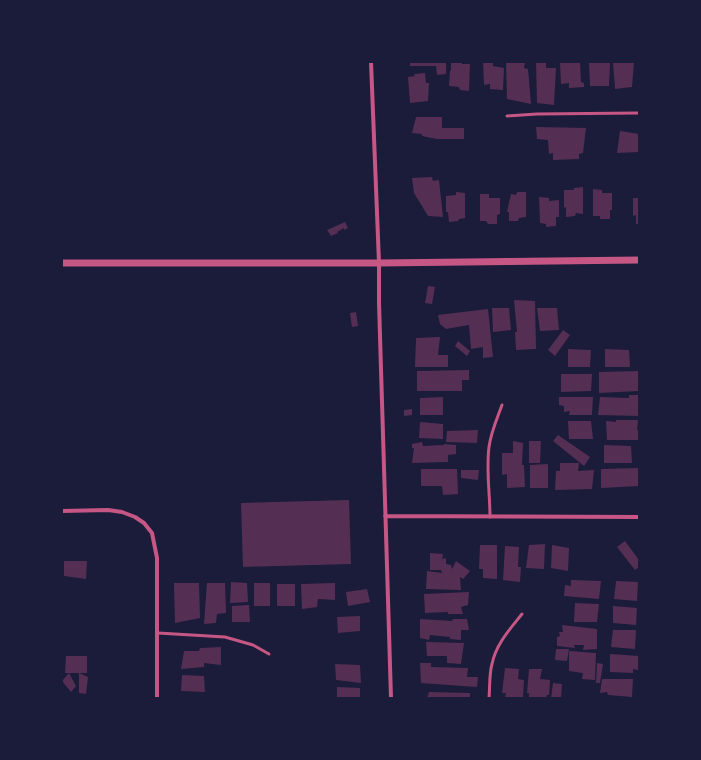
<!DOCTYPE html>
<style>
body{margin:0}
#map{position:relative;width:701px;height:760px;overflow:hidden;background:#1b1b3a;font-family:Signika,sans-serif}
canvas{display:block}
.frame{position:absolute;inset:0;border:63px solid #1b1b3a;pointer-events:none}
</style>
<div id="map">
<canvas width="701" height="760"></canvas>
<div class="frame"></div>
</div>
<script>
const context = document.querySelector('canvas').getContext('2d');
context.lineJoin = 'round';
function fillPath(path, color) {
  context.fillStyle = color;
  context.fill(path, 'evenodd');
}
function trace(path, color, width, dash) {
  context.strokeStyle = color;
  context.lineWidth = width;
  context.lineCap = dash ? 'butt' : 'round';
  context.setLineDash(dash || []);
  context.stroke(path);
}
const building = new Path2D(`
 M410 62H446V74L437 75 436 66H410Z
 M451 62H462V64H470L469 91 460 90 459 87 449 86 450 71 451 70Z
 M483 62H493V66L504 68 503 90 490 89V84L484 85Z
 M506 62H525L524 68 528 69 531 104 507 99Z
 M536 62H546V68H556L554 105 537 103Z
 M560 62H580L581 82 584 83V87L569 88V83L561 84Z
 M589 62H610L609 86H590Z
 M613 62H634L632 87 615 89Z
 M425 73 426 83H429L428 101 410 103 408 77 415 76 414 74Z
 M416 117H442V128H464V139H437L422 136V134L412 133Z
 M536 127 586 128 583 153 579 154V159L553 160V153L549 154 548 140 537 139Z
 M620 131 639 134V152L617 153Z
 M432 177 433 181 439 180 443 217 428 216 414 193 412 178Z
 M583 187V214L576 213 575 216 566 217V207L564 208V190H574V188Z
 M593 189 602 190V193H612V210H610V219H600V216H593Z
 M456 192 465 193V218L459 219 458 221 449 222 448 212H446V196L456 195Z
 M517 192H526V217L519 218 518 221H509V212H507L511 194 516 195Z
 M480 194H489V198H500V214L497 215V224H488L486 221H480Z
 M539 197 549 198V201L559 200V217H556V226L546 227V224L540 223Z
 M633 198H639V224H636V215L633 216Z
 M345 222 348 228 344 230V228L337 232 338 233 331 236 327 230Z
 M428 286 435 287 432 304 425 303Z
 M514 300 535 301 536 349 516 350 515 332H517Z
 M492 308H509L511 330 493 332Z
 M537 308H557L559 330 540 331Z
 M488 309 493 357 483 358V347L471 349 469 325 446 329 440 324 438 315Z
 M356 312 358 326 352 327 350 313Z
 M563 330 570 335 555 356 548 350Z
 M440 337 438 355H448V367H415L416 338Z
 M458 341 470 351 467 356 455 346Z
 M568 349 591 350 590 367H568Z
 M605 349 629 350 630 367H605Z
 M469 370V380H462V391H417V371Z
 M639 371V391L599 393V372Z
 M561 374H592L591 391 561 392Z
 M629 395H639V416L598 415 600 397 629 398Z
 M443 397V415H420V398Z
 M559 397H593L592 415H569L570 411 564 412V406L559 405Z
 M412 409V415L404 416V410Z
 M616 420H638L637 430H639V440H607L606 421 616 422Z
 M568 421H591L593 439H569Z
 M420 422 443 424V439L419 438Z
 M478 430 477 443 446 442 447 431Z
 M558 435 590 457 584 466 553 441Z
 M513 441 523 443 522 465H524L525 487 507 488V474L502 475V453H513Z
 M529 441H541L540 463H529Z
 M422 442 423 446 444 445V444L456 445V454L448 455V462L412 463 414 448H412V444Z
 M604 445 631 446 632 463H604Z
 M560 463H579L578 471 594 470 592 489 555 490 556 471H560Z
 M548 464V488H530V465Z
 M639 468V486L601 488V469Z
 M421 469H457L458 494 443 495 442 486H421Z
 M461 470H479L478 480 461 478Z
 M349 500 351 564 243 567 241 503Z
 M625 541 639 560V567L635 570 617 547Z
 M545 544 544 569 526 568 529 545Z
 M480 545H497V579L483 578V569H479Z
 M552 545 569 548 568 571 551 568Z
 M505 546 519 547 518 567H521L520 582 503 580Z
 M430 553 443 554 442 559 446 558V564L451 565 452 569 456 561 470 571 463 579 460 577 461 590 426 589 427 571 442 573 441 570H430Z
 M64 561H87L86 579 64 576Z
 M571 580 601 581 599 599 564 596 565 585 571 586Z
 M616 581 638 582 637 601 614 599Z
 M231 582 247 583 248 602 230 603Z
 M174 583H199L200 618 175 623Z
 M207 583H225L226 613 217 614 216 623 204 624Z
 M254 583H270V606H254Z
 M335 583V600L318 599 317 607 302 609 301 584Z
 M277 584H295V606H277Z
 M367 589 370 602 348 606 346 592Z
 M469 592 468 605 461 607 463 614H448V612L425 613 424 594Z
 M575 603 599 604 597 622H574Z
 M249 605 250 622H232V606Z
 M613 606 637 608 636 625 613 623Z
 M360 616V631L338 633 337 617Z
 M420 619 452 621 453 619H467L469 630H461V640L450 639V637L430 635 429 640 420 638Z
 M562 625 597 629V649L583 650 584 645H574L575 648 557 646V637L560 636 559 632H563Z
 M613 630H636L635 649 611 647Z
 M426 642 464 643 461 664 447 663V656H427Z
 M221 647V665L204 663V667L181 669 184 651H199L200 648Z
 M556 649H569L567 661 555 660Z
 M569 651 596 653 595 680 582 679 583 673 569 671Z
 M610 654 639 656 638 670 633 669V673L610 672Z
 M66 656H87V673H65Z
 M420 663H431V667L468 668 467 677H478L477 687 421 683Z
 M597 663 603 664 600 683H596Z
 M335 664 360 665 361 683 336 680Z
 M505 668 519 669 518 679 524 680 523 698H505L506 693H502Z
 M529 669H542L540 679 550 680 549 695H547L546 698H529V693H527Z
 M69 673 76 686 71 692 62 681Z
 M79 673 88 677 86 694 79 693Z
 M182 675 204 676 205 692 181 691Z
 M602 679H633L632 697 608 695 607 692 600 693Z
 M553 683 562 684 561 698H551Z
 M337 687 360 688V698H337Z
 M429 692 470 693V698H427Z`);
const service = new Path2D(`
 M507 116 537 114 639 113
 M490 517C490 494 486 470 489 447 491 432 497 419 502 405
 M158 633 225 637 253 645 269 654
 M489 698C490 687 489 675 492 664 496 644 510 629 522 614`);
const minor = new Path2D(`
 M371 62 379 263V303L391 698
 M62 511 108 510 122 512 135 517 144 523 152 533 157 558V698
 M385 516 639 517`);
const tertiary = new Path2D(`
 M62 263H379L639 260`);
fillPath(building, '#542f53');
trace(service, '#c65784', 3);
trace(minor, '#c65784', 4);
trace(tertiary, '#c65784', 7);
</script>
